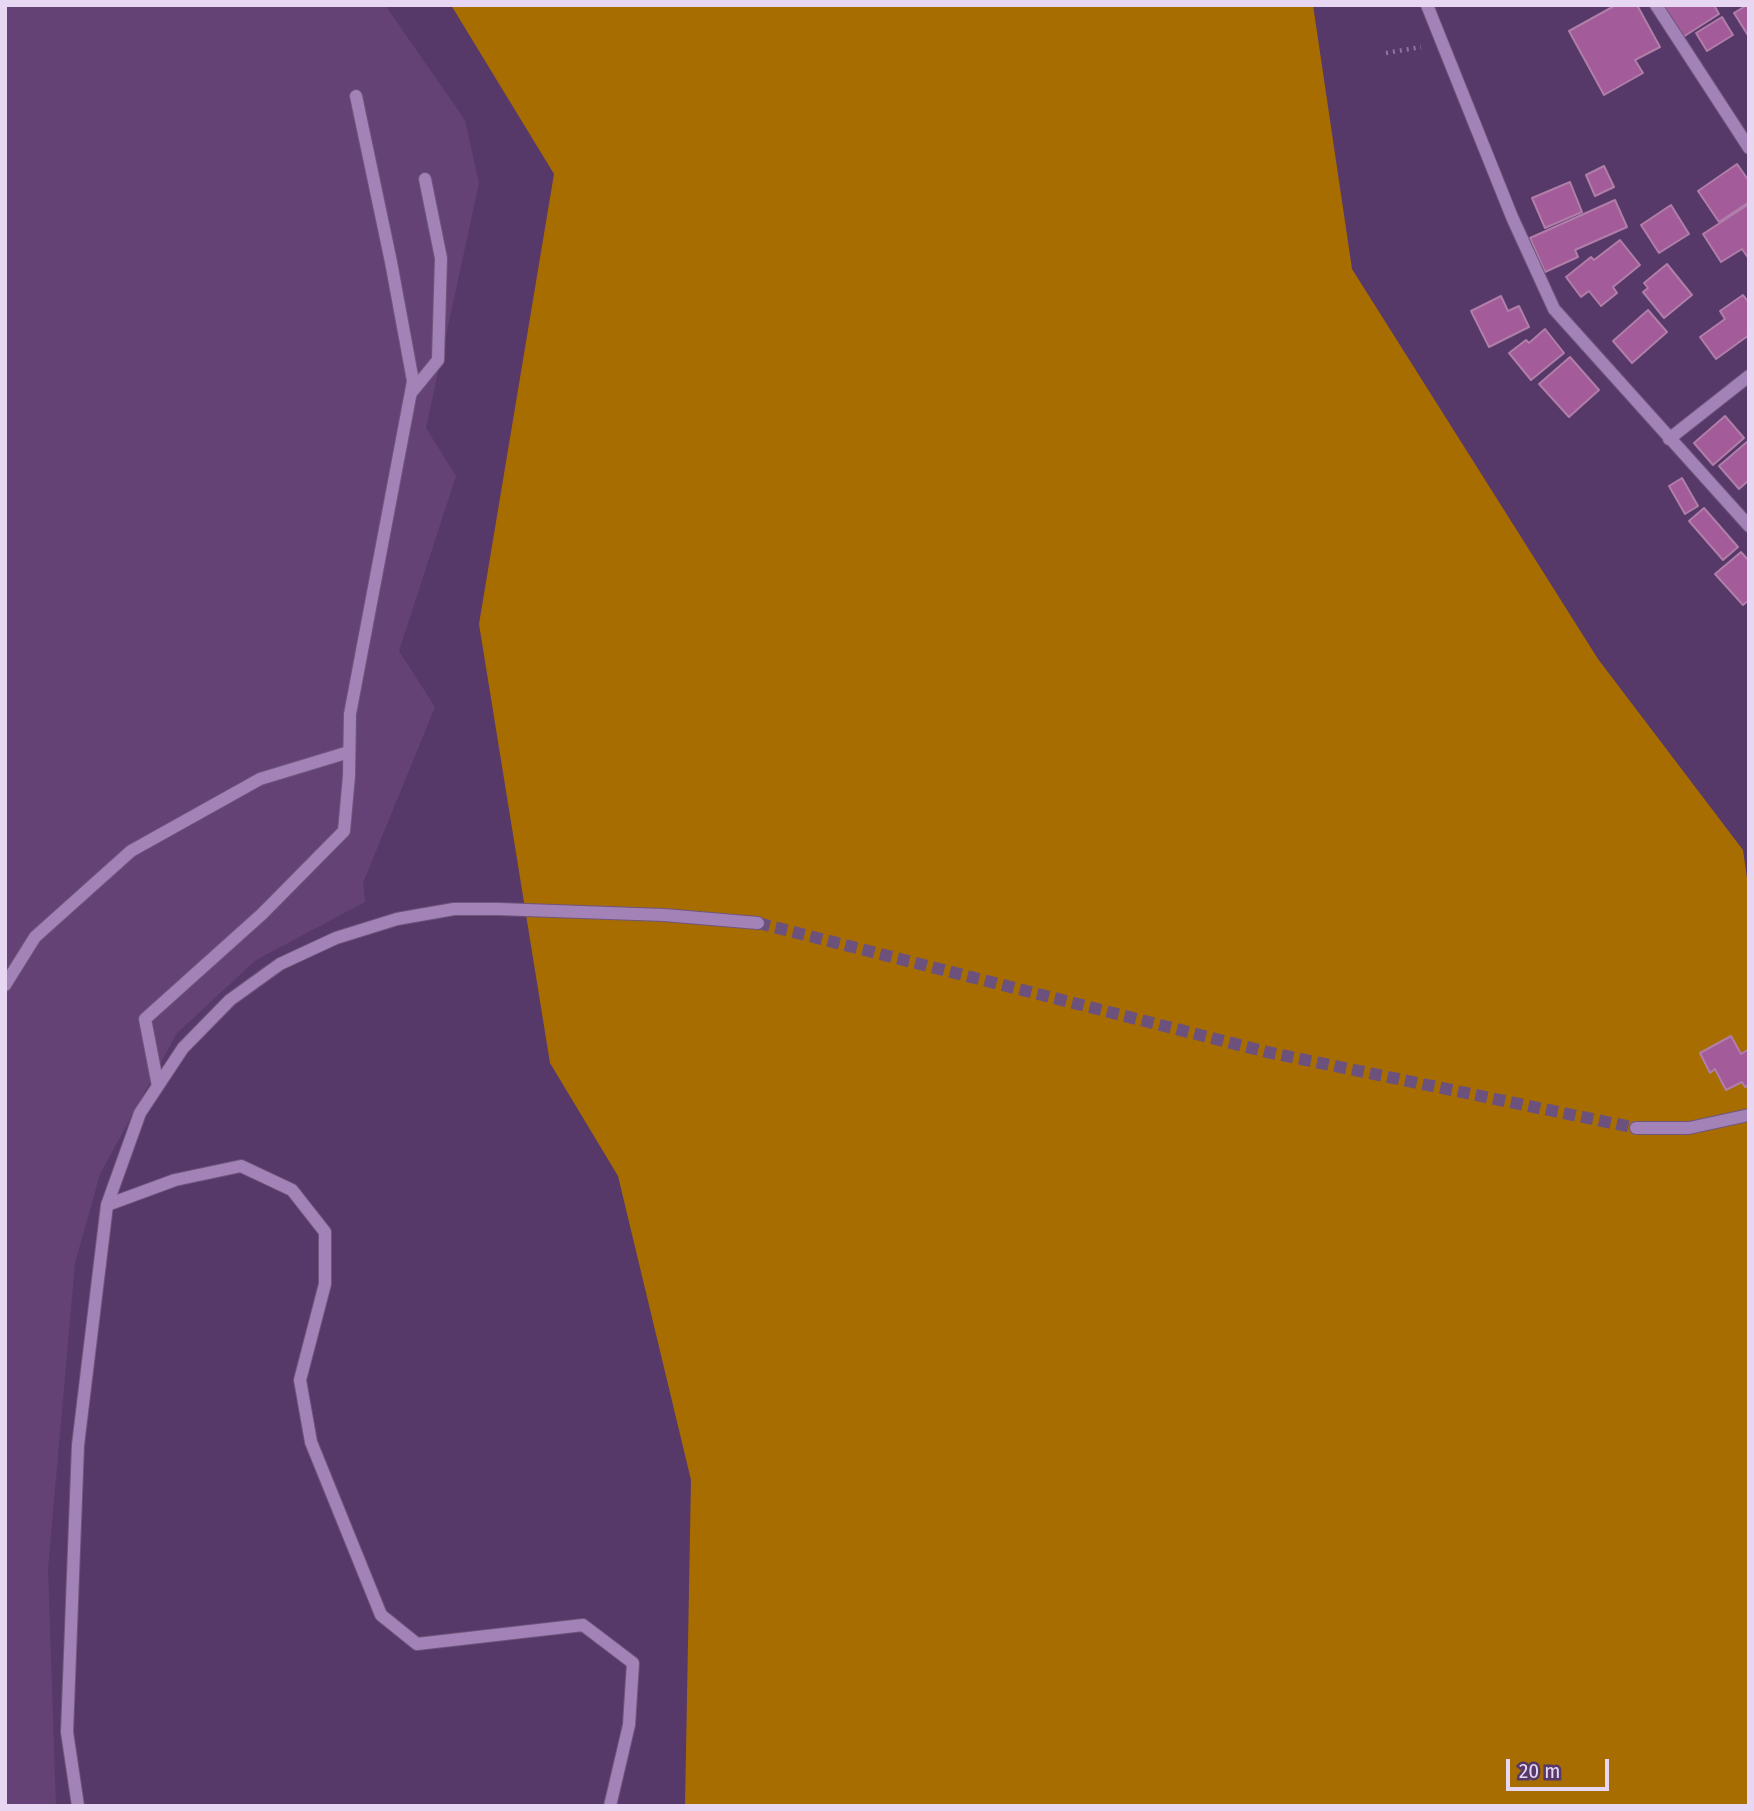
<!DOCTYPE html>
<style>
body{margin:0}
#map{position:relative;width:1754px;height:1811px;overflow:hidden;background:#563968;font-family:"Fira Sans Condensed",sans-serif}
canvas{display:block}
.frame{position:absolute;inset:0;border:7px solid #e8d7f3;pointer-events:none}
.scale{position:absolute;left:1506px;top:1759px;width:103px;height:32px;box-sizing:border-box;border:4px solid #e8d7f3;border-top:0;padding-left:9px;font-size:21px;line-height:24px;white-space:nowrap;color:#e8d7f3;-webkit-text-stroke:5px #563968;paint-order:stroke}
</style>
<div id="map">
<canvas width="1754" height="1811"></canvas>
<div class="frame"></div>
<div class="scale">20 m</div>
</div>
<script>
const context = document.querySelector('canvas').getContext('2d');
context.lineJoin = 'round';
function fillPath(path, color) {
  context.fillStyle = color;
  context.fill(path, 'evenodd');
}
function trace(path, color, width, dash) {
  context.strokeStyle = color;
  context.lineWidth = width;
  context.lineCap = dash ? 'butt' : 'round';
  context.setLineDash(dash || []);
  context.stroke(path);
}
const built = new Path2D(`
 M5 5H385L465 120 479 183 426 428 456 476 399 651 435 707 363 883 365 902 256 960 177 1033 100 1174 75 1263 48 1569 56 1806H5Z`);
const forest = new Path2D(`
 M451 5H1313L1352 269 1598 659 1743 850 1749 892V1806H685L691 1480 618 1176 550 1063 479 624 554 174Z`);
const building = new Path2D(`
 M1616 5H1637L1660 47 1635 60 1643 73 1604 95 1569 31Z
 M1663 5H1714L1719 14 1683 37Z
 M1747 5H1749V37L1734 13Z
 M1722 17 1733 35 1707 51 1696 33Z
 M1737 164 1749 181V202L1719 222 1698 191Z
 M1604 166 1614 187 1595 196 1586 175Z
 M1570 182 1582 212 1545 228 1532 198Z
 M1615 200 1627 227 1575 250 1578 257 1545 272 1530 238Z
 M1749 204V259L1742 249 1721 262 1703 234Z
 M1671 205 1689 234 1659 253 1641 225Z
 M1620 240 1640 265 1613 287 1617 293 1601 306 1589 291 1581 297 1566 277 1591 257 1594 260Z
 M1667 264 1692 295 1664 318 1643 292 1648 288 1644 283Z
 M1743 295 1749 303V335L1716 359 1700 337 1725 319 1720 311Z
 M1501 296 1508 311 1519 306 1529 327 1489 347 1471 311Z
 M1648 310 1667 332 1632 363 1613 341Z
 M1545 329 1564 353 1531 380 1509 353 1526 340 1529 343Z
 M1570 357 1599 390 1569 417 1539 384Z
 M1725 416 1744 438 1713 465 1694 443Z
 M1748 441 1749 480 1739 489 1719 466Z
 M1682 478 1698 506 1685 514 1669 486Z
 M1704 508 1738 547 1723 560 1689 521Z
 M1741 552 1749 561V600L1743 605 1715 574Z
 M1731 1036 1741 1054 1749 1049V1085L1745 1087 1742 1082 1726 1090 1715 1069 1710 1073 1700 1053Z`);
const minorTunnel = new Path2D(`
 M758 923 1267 1052 1636 1128`);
const path = new Path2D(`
 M1386 53 1421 47`);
const minor = new Path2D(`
 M1427 5 1512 217 1554 309 1749 526
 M1656 5 1749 148
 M411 393 438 360 441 258 425 179
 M1669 439 1749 376
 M5 985 35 937 131 851 260 779 349 752
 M158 1086 145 1019 262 914 344 831 349 776 350 714 413 381 391 262 356 96
 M1636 1128H1689L1749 1115
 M107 1205 175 1180 241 1166 292 1190 325 1232V1284L300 1380 311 1442 381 1615 417 1644 583 1625 633 1663 629 1725 610 1806
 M78 1806 67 1732 78 1445 107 1205 140 1113 183 1048 230 1000 280 964 336 938 397 919 454 909H499L664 915 758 923`);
fillPath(built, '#644276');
fillPath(forest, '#a86d01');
fillPath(building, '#a35b9a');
trace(building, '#b07ea8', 2);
trace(minorTunnel, '#6c517d', 12, [12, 6]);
trace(minor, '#6f567d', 14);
trace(path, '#8f769e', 4.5, [2, 5]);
trace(minor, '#a383b7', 12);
</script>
